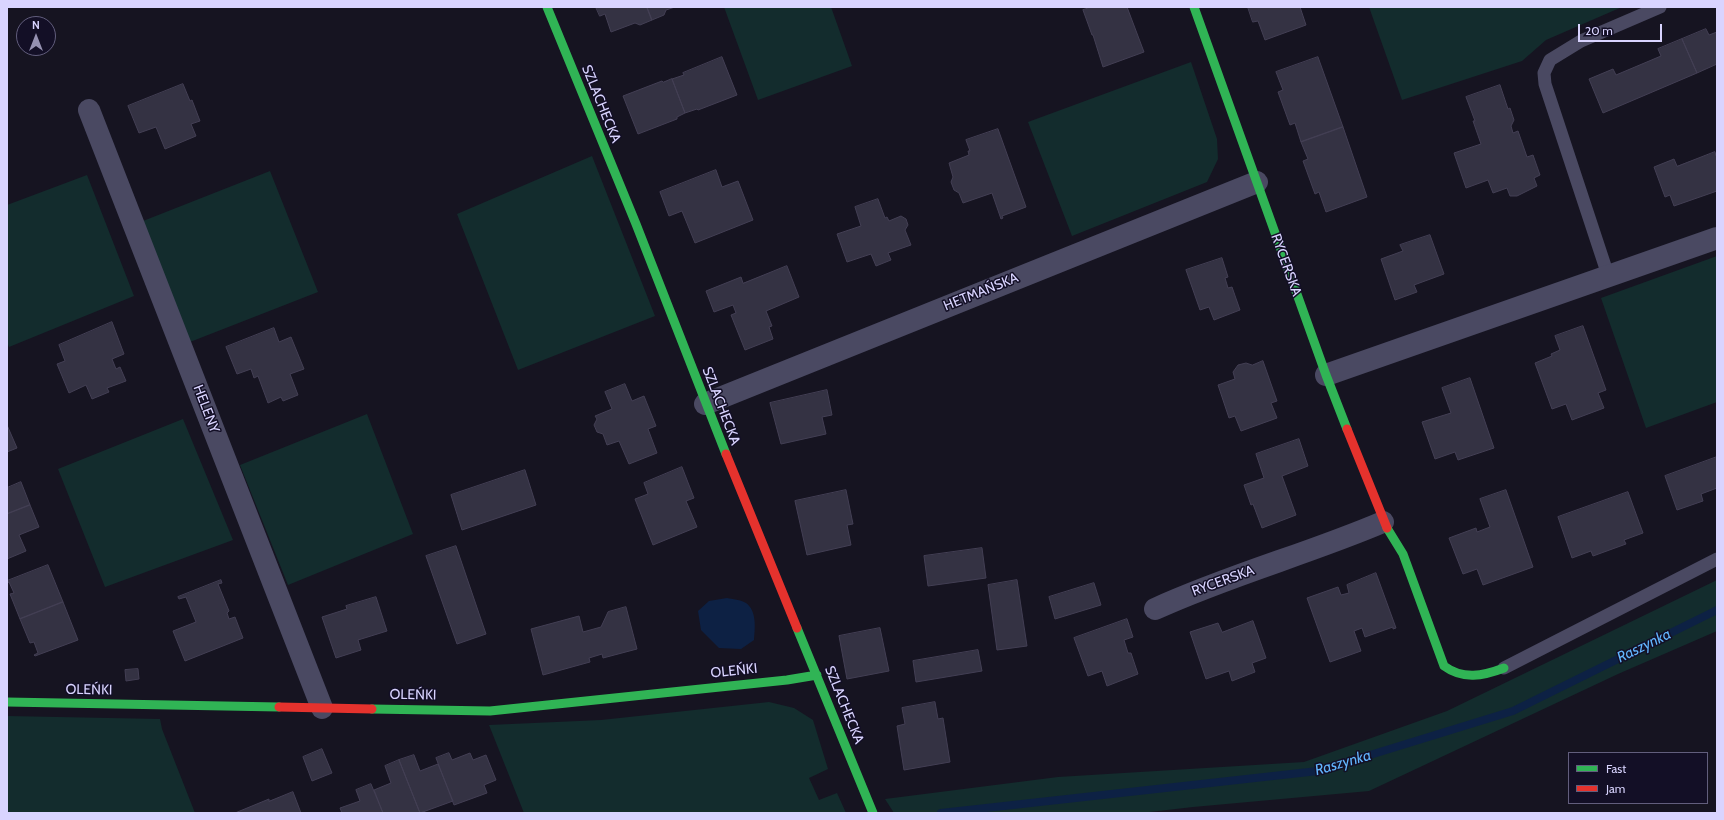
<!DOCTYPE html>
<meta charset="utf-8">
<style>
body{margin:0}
#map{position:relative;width:1724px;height:820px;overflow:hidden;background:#161421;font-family:Cabin,sans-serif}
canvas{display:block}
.frame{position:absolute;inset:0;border:8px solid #d9d4ff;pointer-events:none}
.legend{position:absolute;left:1568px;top:752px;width:140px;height:52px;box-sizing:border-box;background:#130f26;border:1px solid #625e7d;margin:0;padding:5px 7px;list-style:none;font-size:12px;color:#d9d4ff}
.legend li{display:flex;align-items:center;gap:8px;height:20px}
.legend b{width:20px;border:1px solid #625e7d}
.north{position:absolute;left:16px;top:16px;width:40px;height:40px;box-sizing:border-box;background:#130f26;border:1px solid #625e7d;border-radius:50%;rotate:0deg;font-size:11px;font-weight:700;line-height:16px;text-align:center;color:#d9d4ff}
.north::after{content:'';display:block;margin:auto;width:14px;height:18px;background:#9591b1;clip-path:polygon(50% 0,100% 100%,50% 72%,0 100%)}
.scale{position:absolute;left:1578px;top:24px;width:84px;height:18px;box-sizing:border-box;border:2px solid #d9d4ff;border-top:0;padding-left:5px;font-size:12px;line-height:14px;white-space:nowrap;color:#d9d4ff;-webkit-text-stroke:3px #130f26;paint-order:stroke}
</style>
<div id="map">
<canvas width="1724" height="820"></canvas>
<div class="frame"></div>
<ul class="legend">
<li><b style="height:5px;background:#30b455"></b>Fast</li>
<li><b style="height:5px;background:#e5322d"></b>Jam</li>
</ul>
<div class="north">N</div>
<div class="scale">20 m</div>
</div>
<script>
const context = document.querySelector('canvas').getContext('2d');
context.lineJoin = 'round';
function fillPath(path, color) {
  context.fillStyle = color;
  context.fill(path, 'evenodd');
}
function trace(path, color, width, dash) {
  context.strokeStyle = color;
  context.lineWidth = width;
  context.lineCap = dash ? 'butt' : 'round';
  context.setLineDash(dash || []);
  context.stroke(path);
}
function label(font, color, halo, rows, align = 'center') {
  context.font = font + ' Cabin,sans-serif';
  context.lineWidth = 3;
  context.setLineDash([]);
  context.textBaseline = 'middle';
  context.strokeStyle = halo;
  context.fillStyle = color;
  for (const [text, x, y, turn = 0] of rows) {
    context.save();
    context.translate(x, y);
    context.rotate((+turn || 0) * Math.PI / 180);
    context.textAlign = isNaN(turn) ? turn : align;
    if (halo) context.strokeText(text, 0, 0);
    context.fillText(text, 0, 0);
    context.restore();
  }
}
const green = new Path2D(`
 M724 7H831L852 66 758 100Z
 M1369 7H1622L1546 40 1522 61 1402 100Z
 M1191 62 1217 139 1218 159 1207 182 1072 236 1028 122Z
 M592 156 655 316 518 370 457 214Z
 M270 171 318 292 190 342 143 221Z
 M87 175 134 296 9 347 7 342V205Z
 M1717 256V402L1646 428 1601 298Z
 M367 414 413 534 288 585 240 465Z
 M183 419 233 540 105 587 58 469Z
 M1717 580V631L1618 674 1369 791 1193 807 1141 813H894L885 799 1058 777 1304 762 1447 711Z
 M769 702 794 708 813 720 828 769 809 778 819 800 837 793 846 813H524L489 725 601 720Z
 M7 716 160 719 162 729 195 813H7Z`);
const water = new Path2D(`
 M727 598C732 599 741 600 746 603 757 611 755 628 754 640L741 649 719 648 701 630 698 611 709 601Z`);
const stream = new Path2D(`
 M941 813 1318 771 1513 711 1717 610`);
const building = new Path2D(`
 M596 7H647L652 20 640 25 635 23 611 32 605 14 600 16Z
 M647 7H675L666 10 664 15 652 20Z
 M1092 7H1127L1144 52 1103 67 1093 35H1092L1083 10Z
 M1248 7H1300L1306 25 1265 40 1258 21 1253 22Z
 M1706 29 1709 35 1717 32V64L1697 73 1682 39Z
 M1682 39 1697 73 1603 113 1589 79 1613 69 1616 75 1661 56 1658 49Z
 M722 57 737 95 698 110 697 109 685 113 672 79 684 75 683 73Z
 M1318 57 1343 127 1301 142 1295 123 1290 125 1278 92 1283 90 1276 72Z
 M672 79 685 113 677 117V119L638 134 623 96 662 81 663 82Z
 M183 84 190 101 192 100 200 121 191 124 196 136 165 149 156 127 139 133 128 106Z
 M1500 85 1508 109 1510 108 1514 120 1511 126 1513 133 1518 131 1527 157 1533 155 1540 175 1534 178 1537 186 1517 196H1510L1507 188 1493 193 1488 180 1466 188 1454 153 1481 144 1473 121H1475L1466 97Z
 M1343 127 1367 197 1326 212 1319 192 1315 194 1303 161 1308 159 1301 142Z
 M998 129 1026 207 1002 216 1003 218 1001 219 992 193 963 203 959 193 954 190 951 182 953 177 949 163 969 155 968 151H970L966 140Z
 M1715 152 1716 156H1717V191L1674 206 1670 195 1665 197 1654 167 1674 159 1677 166Z
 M716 170 722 187 738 181 753 220 695 243 682 211 669 216 660 192Z
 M878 199 885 218 887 217 889 221 901 216 906 219 908 225 905 230 911 245 888 253 891 260 876 266 871 254 847 262 837 234 861 226 855 207Z
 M1430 235 1444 274 1414 285 1417 292 1395 300 1381 259 1403 251 1400 245Z
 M1222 258 1228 277 1225 278 1228 288 1232 287 1240 310 1214 320 1209 307 1200 310 1186 270Z
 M787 266 799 297 766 311 772 326 769 327 773 339 745 350 731 315 736 313 733 305 714 312 706 291 741 277 743 283Z
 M112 322 124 354 112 359 116 369 120 367 126 381 107 388 109 392 92 399 86 385 69 393 57 364 65 361 59 345Z
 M1583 326 1606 390 1598 393 1604 408 1572 420 1566 404 1552 409 1535 363 1552 356 1551 354 1560 350 1555 336Z
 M274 328 279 342 291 337 304 369 290 374 298 395 283 401 281 397 268 403 258 376 254 378 251 369 237 374 226 347Z
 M1263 361 1277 401 1271 403 1277 418 1241 431 1235 416 1229 418 1218 385 1235 379 1233 372 1238 365 1246 363 1252 365Z
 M1470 378 1494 448 1458 460 1455 452 1435 459 1422 422 1451 413 1442 388Z
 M625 384 632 401 644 396 656 426 648 429 657 453 629 464 619 441 607 445 603 434 597 432 594 425 597 419 595 416 612 409 605 392Z
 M827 390 832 415 822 417 826 434 781 444 770 403Z
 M7 425 17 448 7 452Z
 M1299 439 1308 466 1282 476 1296 515 1262 528 1253 504 1251 505 1244 485 1264 478 1256 454Z
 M1717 457V488L1701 494 1703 501 1677 510 1665 476Z
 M682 467 694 498 686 501 697 527 653 545 635 499 648 494 644 483Z
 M525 470 536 505 462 530 451 495Z
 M21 482 30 505 7 514V488Z
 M846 490 853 524 847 525 851 545 807 555 795 501Z
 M1506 490 1533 567 1483 585 1477 569 1463 574 1449 538 1476 528 1477 532 1490 527 1480 499Z
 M1628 492 1643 533 1624 540 1626 544 1593 556 1591 551 1572 558 1558 517Z
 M30 505 39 527 19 535 26 551 7 559V514Z
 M456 546 486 634 457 644 426 556Z
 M982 548 986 578 928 586 924 556Z
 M48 565 63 602 20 619 10 594 14 593 9 582 7 583V581Z
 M1376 573 1396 628 1393 629V627L1365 637 1362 628 1354 631 1361 651 1330 662 1307 598 1338 587 1341 595 1349 593 1347 585Z
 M221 580 222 583 218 584 229 611 227 613 229 619 235 617 243 638 185 661 173 631 196 622 186 597 179 599 178 597Z
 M1017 580 1027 646 997 650 988 585Z
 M1094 583 1101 605 1055 619 1049 597Z
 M376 597 387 631 358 640 361 650 336 658 322 617 347 609 346 606Z
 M63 602 78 640 35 656 34 655 38 653 34 642 30 643 20 619Z
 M626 607 637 649 603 658 602 654 589 658 590 662 543 675 531 629 579 616 583 632 601 627 608 612Z
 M1127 619 1133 637 1124 640 1128 653H1131L1138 674 1107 686 1102 671 1088 676 1074 638Z
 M1253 621 1266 658 1252 663 1255 672 1232 681 1229 671 1206 679 1190 632 1218 623 1222 632Z
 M880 628 889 671 847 679 839 636Z
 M978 650 982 671 916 682 913 661Z
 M138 669 139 679 126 681 125 670Z
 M935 702 938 719 943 718 950 762 904 770 897 726 905 724 902 708Z
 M322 749 332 773 312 781 303 757Z
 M449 753 452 760 470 753 473 760 486 755 496 780 484 785 487 793 454 805 436 758Z
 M414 755 420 771 438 764 453 801 420 813 399 760Z
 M399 760 420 813H383L374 790 391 783 385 766Z
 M371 784 383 813H342L340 808 360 801 356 790Z
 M293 792 301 813H235L269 799V801Z`);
const lane = new Path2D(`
 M1608 275 1545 84 1544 73 1550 60 1581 41 1660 7
 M1504 668 1717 559`);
const street = new Path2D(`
 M89 110 322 708
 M1326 375 1717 238
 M705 404 1257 182
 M1155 609C1229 575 1308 554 1383 522`);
const fast = new Path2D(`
 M547 7 636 224 726 454
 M1194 7 1326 375 1347 429
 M1387 528 1403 554 1444 666C1463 680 1483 676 1504 668
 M797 628 873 813
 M7 702 279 707
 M372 709 490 711 787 680 817 675`);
const jam = new Path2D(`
 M1347 429 1387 528
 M726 454 797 628
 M279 707 372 709`);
const streetNames = [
 ["SZLACHECKA",601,104,68],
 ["RYCERSKA",1286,265,70],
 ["HETMAŃSKA",981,292,-22],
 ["SZLACHECKA",721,406,69],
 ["HELENY",206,409,69],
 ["RYCERSKA",1223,581,-20],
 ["OLEŃKI",734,671,-6],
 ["OLEŃKI",89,690,1],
 ["OLEŃKI",413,695,1],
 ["SZLACHECKA",844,705,68]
];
const waterNames = [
 ["Raszynka",1644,646,-26],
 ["Raszynka",1343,763,-16]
];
fillPath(green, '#132c2d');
fillPath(water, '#0d2144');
trace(stream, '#0d2144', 8);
fillPath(building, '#343243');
trace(building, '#433f54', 1);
trace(lane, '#4a4962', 13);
trace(street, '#4a4962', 22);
trace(fast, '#30b455', 9);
trace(jam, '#e5322d', 9);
label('14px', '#d9d4ff', '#130f26', streetNames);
label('italic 15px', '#62b6ff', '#130f26', waterNames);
</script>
